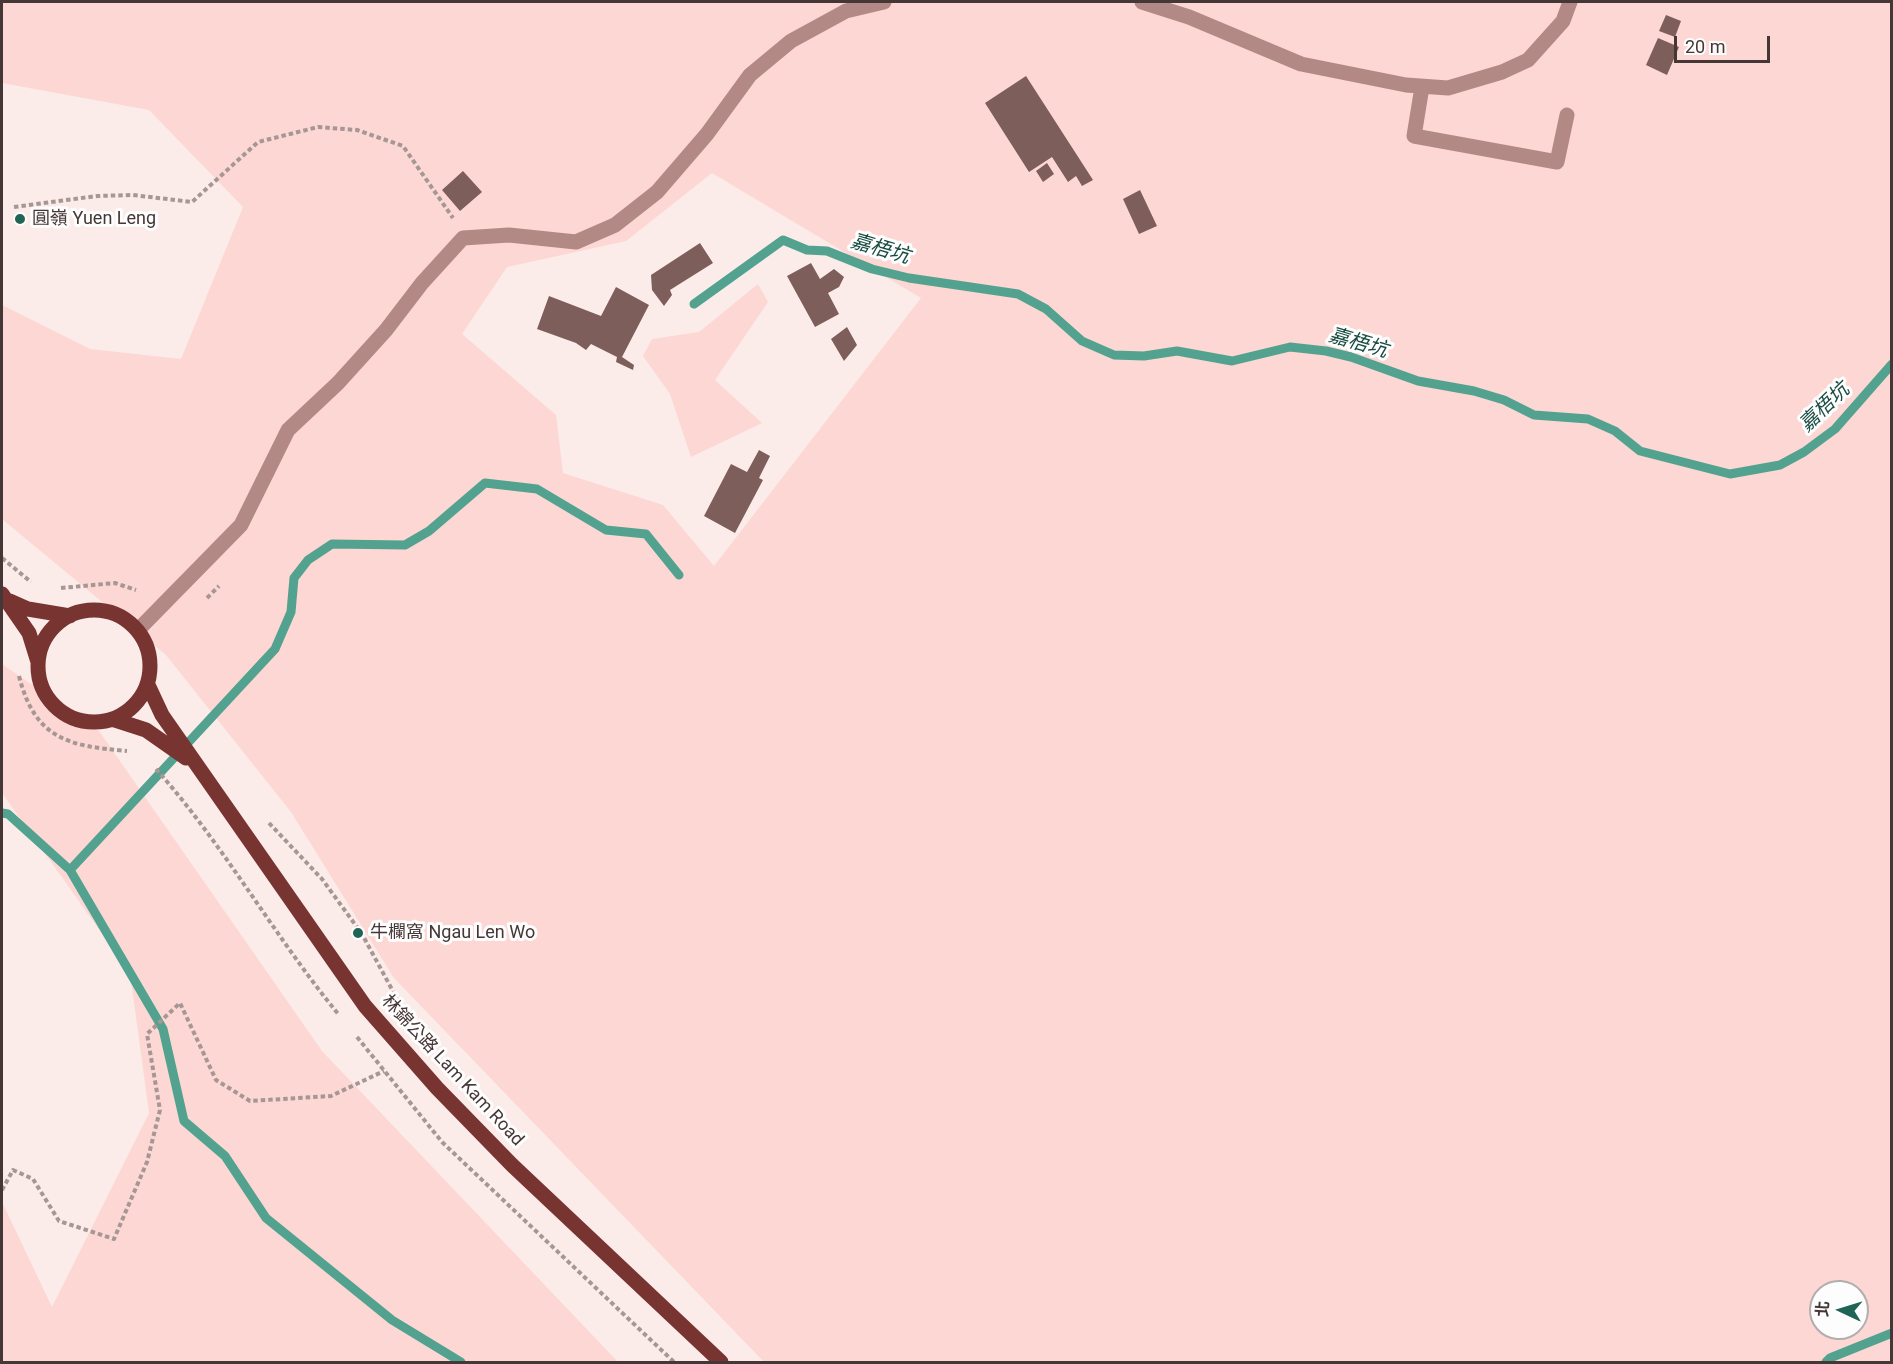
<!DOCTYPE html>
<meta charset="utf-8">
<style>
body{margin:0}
#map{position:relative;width:1893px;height:1364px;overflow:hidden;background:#fbecea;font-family:Roboto,"Noto Sans TC",sans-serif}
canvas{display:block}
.frame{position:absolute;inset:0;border:3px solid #453735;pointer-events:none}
.north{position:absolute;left:1809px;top:1280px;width:60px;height:60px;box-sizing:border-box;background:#fdfdfd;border:2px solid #b3aead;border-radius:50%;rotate:274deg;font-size:16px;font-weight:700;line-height:24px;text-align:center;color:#453735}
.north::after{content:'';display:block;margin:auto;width:21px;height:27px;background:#206456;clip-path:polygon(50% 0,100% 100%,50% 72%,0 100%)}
.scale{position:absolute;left:1674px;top:36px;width:96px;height:27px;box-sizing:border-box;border:3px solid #453735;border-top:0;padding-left:8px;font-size:18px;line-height:21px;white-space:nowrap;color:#453735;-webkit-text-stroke:4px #fdfdfd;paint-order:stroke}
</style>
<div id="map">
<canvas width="1893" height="1364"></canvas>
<div class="frame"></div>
<div class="north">北</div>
<div class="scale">20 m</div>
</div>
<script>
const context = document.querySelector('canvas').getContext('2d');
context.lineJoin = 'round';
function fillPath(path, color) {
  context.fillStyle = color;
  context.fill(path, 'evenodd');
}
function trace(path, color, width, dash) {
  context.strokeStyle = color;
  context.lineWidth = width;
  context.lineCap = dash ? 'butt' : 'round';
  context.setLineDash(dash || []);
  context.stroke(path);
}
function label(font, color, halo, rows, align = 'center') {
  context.font = font + ' Roboto,"Noto Sans TC",sans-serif';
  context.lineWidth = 6;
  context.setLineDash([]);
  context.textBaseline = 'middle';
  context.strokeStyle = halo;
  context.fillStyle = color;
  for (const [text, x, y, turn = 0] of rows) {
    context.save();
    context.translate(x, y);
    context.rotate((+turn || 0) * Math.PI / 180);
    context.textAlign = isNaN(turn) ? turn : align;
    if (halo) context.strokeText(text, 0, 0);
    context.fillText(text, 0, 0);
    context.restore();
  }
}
const green = new Path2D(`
 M2 2H1891V1362H764L394 978 291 812 166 655 2 519V305L90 349 181 359 243 207 149 110 2 83ZM712 173 921 298 714 566 663 505 563 473 556 415 462 334 507 267 626 241ZM1821 1292H1857V1328H1821Z
 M758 284 768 302 715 380 762 423 691 457 670 394 643 356 652 339 699 332Z
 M2 664 99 731 322 1051 618 1362H2V1202L52 1307 149 1113 130 973 2 793Z`);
const stream = new Path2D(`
 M694 304 783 240 807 250 827 251 872 269 909 278 1018 294 1046 309 1082 341 1114 355 1144 356 1177 351 1232 361 1290 347 1326 351 1351 357 1418 381 1474 391 1504 400 1534 415 1588 419 1615 431 1640 451 1730 474 1780 465 1804 452 1835 429 1892 364
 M2 813 8 814 70 870 163 1029 184 1121 225 1156 266 1218 392 1320 461 1362
 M70 870 275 649 291 612 294 578 308 560 332 544 405 545 429 531 485 483 537 489 606 530 646 534 679 575
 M1826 1362 1830 1358 1892 1333`);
const building = new Path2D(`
 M1666 15 1681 21 1675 37 1659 31Z
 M1658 38 1679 47 1667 75 1646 65Z
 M1026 76 1093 180 1082 186 1076 176 1068 182 1052 157 1029 172 985 103Z
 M1047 163 1054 174 1043 182 1036 171Z
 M463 171 482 192 460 211 442 190Z
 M1140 190 1157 226 1139 234 1123 199Z
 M700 243 713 263 670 290 672 295 664 306 652 290 651 275Z
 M811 263 820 279 834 269 844 277 839 287 828 293 839 314 815 327 787 276Z
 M616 287 649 305 622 357 634 365 633 370 616 362 617 357 591 344 586 350 576 343 537 329 549 296 601 316Z
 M847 327 857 345 844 361 831 339Z
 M759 450 770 456 759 478 763 480 735 533 704 516 731 464 747 472Z`);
const path = new Path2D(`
 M14 207 97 196 133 195 192 202 258 142 318 127 357 130 403 146 453 218
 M2 558 31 582
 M61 588 115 583 136 590
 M207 598 219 586
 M19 676C35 739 68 746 127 751
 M156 769C224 845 274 936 339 1015
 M269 823 322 879 362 934 402 1008
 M357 1037 442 1142 674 1362
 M2 1190 13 1170 33 1179 59 1221 114 1239 147 1162 160 1110 147 1034 180 1003 216 1080 250 1101 331 1096 384 1071`);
const minor = new Path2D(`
 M1142 2 1189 17 1301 64 1406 85 1448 88 1502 72 1528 60 1563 21 1570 2
 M1422 87 1414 136 1557 162 1567 115
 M138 630 241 525 288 430 338 383 386 330 422 283 463 238 509 235 576 242 615 225 657 192 707 134 750 75 791 41 846 11 884 2`);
const major = new Path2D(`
 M2 594 29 633 38 662
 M10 601 28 609 70 616
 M38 666a56 56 0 1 1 112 0a56 56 0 1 1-112 0Z
 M148 685 162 715 365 1006 437 1088 512 1165 721 1362
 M112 719 146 730 186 758`);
const markers = [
 [20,219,6,"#206456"],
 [358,933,6,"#206456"]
];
const poiNames = [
 ["圓嶺 Yuen Leng",32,219],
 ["牛欄窩 Ngau Len Wo",370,933]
];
const streetNames = [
 ["林錦公路 Lam Kam Road",452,1071,47]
];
const waterNames = [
 ["嘉梧坑",880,250,16],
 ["嘉梧坑",1358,344,16],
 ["嘉梧坑",1825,408,-44]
];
fillPath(green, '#fdd7d3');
trace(stream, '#53a28f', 9);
fillPath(building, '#7d5e5b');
trace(path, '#a69795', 4, [4.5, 3]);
trace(minor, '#b38985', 15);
trace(major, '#783430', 15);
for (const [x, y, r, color] of markers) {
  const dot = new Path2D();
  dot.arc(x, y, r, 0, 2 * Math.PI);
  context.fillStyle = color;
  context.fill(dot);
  trace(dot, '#fdfdfd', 2);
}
label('18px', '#453735', '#fdfdfd', poiNames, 'left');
label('18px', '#453735', '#fdfdfd', streetNames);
label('italic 20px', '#194c41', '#fdfdfd', waterNames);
</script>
